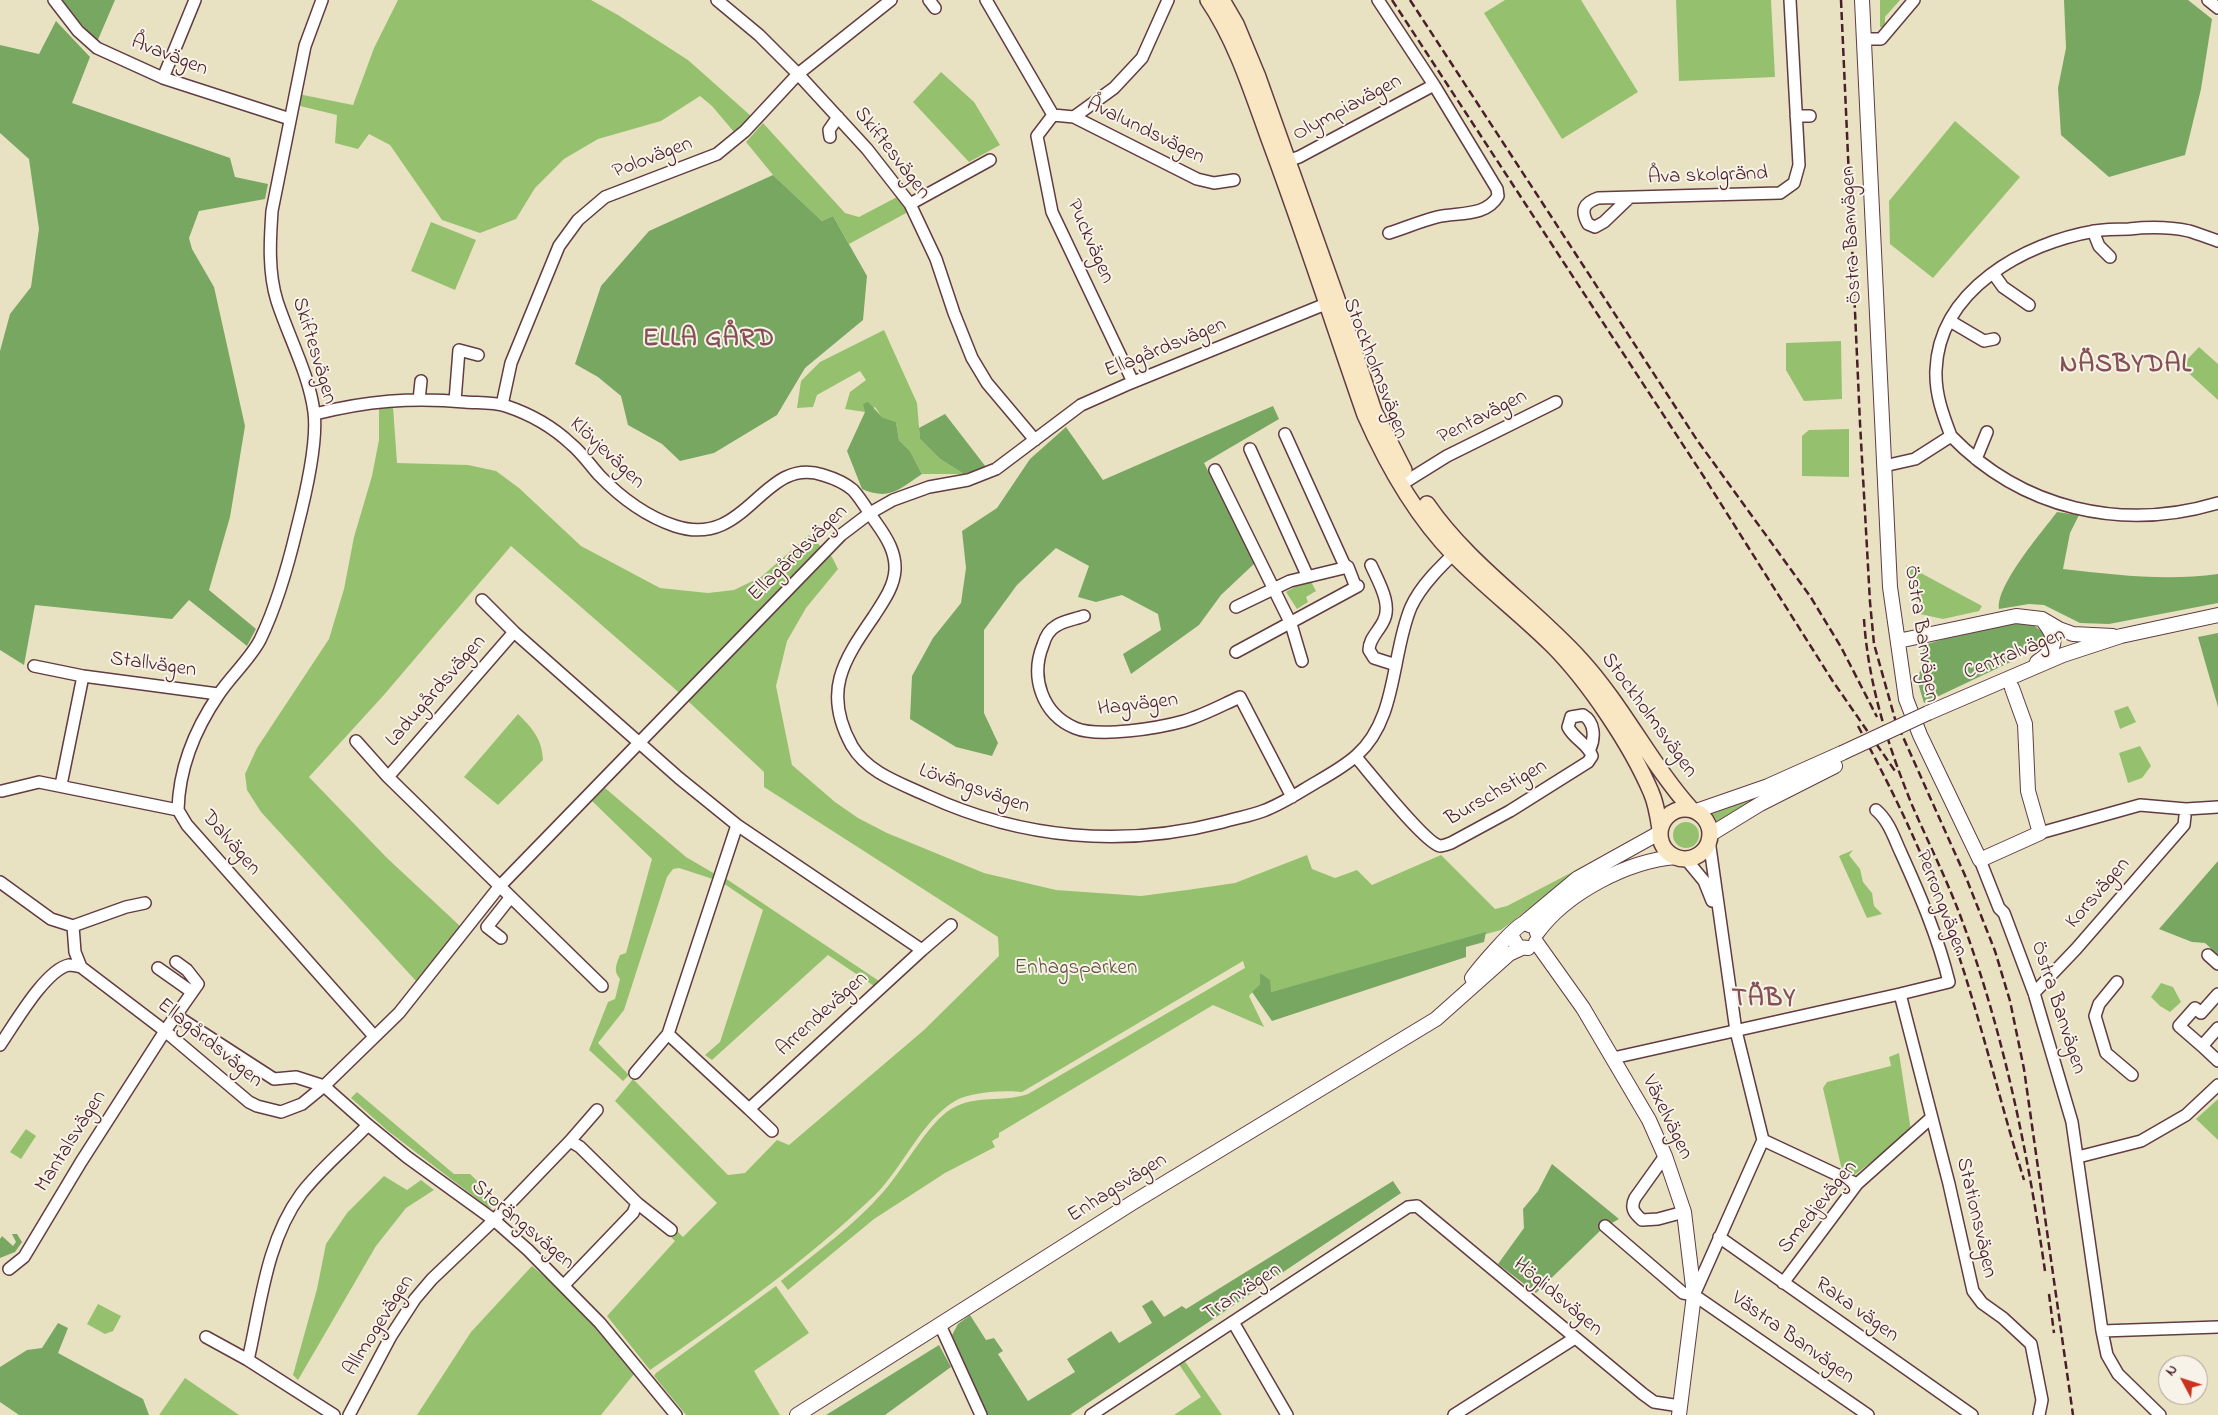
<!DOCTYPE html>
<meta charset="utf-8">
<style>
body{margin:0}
#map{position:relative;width:2218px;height:1415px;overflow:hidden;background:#e9e2c2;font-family:"Indie Flower",sans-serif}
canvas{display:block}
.north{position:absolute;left:2158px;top:1355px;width:50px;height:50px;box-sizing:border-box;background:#f7f3e8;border:1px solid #b29e9c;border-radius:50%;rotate:310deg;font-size:14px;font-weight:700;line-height:20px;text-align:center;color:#4a1f2b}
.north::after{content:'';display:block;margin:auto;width:18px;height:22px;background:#c8321e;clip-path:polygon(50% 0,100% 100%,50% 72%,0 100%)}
</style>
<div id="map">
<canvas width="2218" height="1415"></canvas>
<div class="north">N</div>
</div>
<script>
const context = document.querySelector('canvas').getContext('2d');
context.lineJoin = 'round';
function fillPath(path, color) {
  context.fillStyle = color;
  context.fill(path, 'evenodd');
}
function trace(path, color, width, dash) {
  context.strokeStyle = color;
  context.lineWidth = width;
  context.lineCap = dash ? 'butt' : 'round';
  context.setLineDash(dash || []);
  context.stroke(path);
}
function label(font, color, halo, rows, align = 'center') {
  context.font = font + ' "Indie Flower",sans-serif';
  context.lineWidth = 4;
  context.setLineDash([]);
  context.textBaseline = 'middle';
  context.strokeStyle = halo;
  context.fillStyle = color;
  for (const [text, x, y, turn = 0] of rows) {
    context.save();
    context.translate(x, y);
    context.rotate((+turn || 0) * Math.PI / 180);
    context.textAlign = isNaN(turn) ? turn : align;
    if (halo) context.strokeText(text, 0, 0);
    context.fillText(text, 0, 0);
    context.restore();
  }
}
const green = new Path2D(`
 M398 0H591L618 15 688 60 751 116 734 132 712 106 700 96 661 121 598 139 564 159 535 188 516 219 480 233 442 220 390 145 369 134 358 149 335 143 337 115 296 105 298 94 353 105 374 48Z
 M1505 0H1581L1638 92 1562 139 1484 13Z
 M1676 0H1771L1775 77 1679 81Z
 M1880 0H1900L1885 17V28L1880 27Z
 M941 72 974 102 1000 145 969 162 913 102Z
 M1955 121 2020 177 1933 278 1890 244 1889 201Z
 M763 123 845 213 859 217 897 197 908 212 849 244 833 216 822 221 773 175 746 142Z
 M431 222 476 240 455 290 411 271Z
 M884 330 917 403 920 439 940 459 964 474H922L910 451 899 440 896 422 883 419 875 407 865 412 845 409 850 392 866 380 860 371 817 395 813 407 797 408 801 381 820 362Z
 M1841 341 1842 399 1804 401 1786 370V343Z
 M2199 347 2218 364V400L2181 366Z
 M393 407 397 463 468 465 496 471 519 488 581 546 660 588 708 593 734 590 761 577 809 535 832 557 838 569 806 608 787 641 776 686 792 765 835 802 858 818 887 833 984 873 1056 890 1141 896 1187 890 1235 883 1307 855 1312 869 1335 878 1357 870 1372 885 1441 855 1495 909 1507 906 1584 866 1501 930 1271 992 1260 984 1249 996 1264 1027 1213 1005 999 1133V1137L992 1141 995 1147 945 1173 874 1219 788 1290 781 1281C816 1252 854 1226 884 1191 903 1170 928 1123 951 1109 976 1094 1002 1103 1028 1094L1245 968 1243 961 1022 1092C1005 1090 970 1092 955 1101 919 1123 904 1167 874 1196 806 1261 728 1317 650 1370L607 1316 675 1241 670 1236 676 1230 683 1237 717 1203 615 1101 633 1079 728 1175 745 1173 777 1140 789 1145 924 1030 999 956 998 937 764 787V772L675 689 511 546 383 696 309 777 387 858 460 926 416 981 261 812 247 790 245 774 257 748 329 639 344 589 354 537 372 476 379 440V409Z
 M1849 429V477L1802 476V436L1809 430Z
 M1906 565 1982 606 1979 611 1943 619 1920 614Z
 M1309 578 1316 591 1306 597 1308 602 1297 609 1286 592Z
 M2128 706 2136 722 2120 729 2114 711Z
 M518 714C533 729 542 739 543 760L498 805 464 777Z
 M2140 746 2151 766 2142 778 2128 783 2119 753Z
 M605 788 686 857 715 874 713 879 679 868 673 869 667 877 624 1010 598 1043 629 1075 623 1081 589 1050 608 1002 615 999 620 979C613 971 616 965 620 955L626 953 652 859 592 801Z
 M1754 799 1718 823 1712 813Z
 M1673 835a13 13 0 1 1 26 0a13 13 0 1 1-26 0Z
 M1853 850 1849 855 1860 869 1863 882 1872 893 1874 906 1882 914 1867 918 1839 856Z
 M725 878 879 981 874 986 828 955 712 1060 705 1055 720 1042 763 910 723 883Z
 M2161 983 2173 987 2181 1002 2170 1012 2160 1006 2151 997Z
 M1899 1053 1911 1131 1852 1177 1845 1173 1841 1166 1823 1088 1827 1082 1891 1066 1889 1057Z
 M357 1092 454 1174H470L501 1204 489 1208 388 1131 351 1098Z
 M2218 1099V1140L2196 1119Z
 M26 1129 36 1136 21 1159 10 1152Z
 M384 1176 407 1190 421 1180 434 1190 406 1208 376 1246 298 1380 293 1375 317 1289 326 1244 347 1213Z
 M532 1266 568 1296 603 1334 634 1374 601 1415H417L471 1332Z
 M776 1286 809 1333 754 1371 780 1415H686L654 1376 656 1373Z
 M98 1304 121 1316 113 1331 105 1334 87 1324Z
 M1184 1360 1222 1415H1174L1201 1397 1178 1363Z
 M185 1378 239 1415H159Z`);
const forest = new Path2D(`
 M60 0H115L97 42Z
 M2064 0H2188L2212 19 2201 89 2185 155 2109 177 2061 135 2058 88 2066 48Z
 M56 21 90 57 72 103 230 158 235 177 268 184 265 199 199 211 189 238 192 249 214 287 245 426 230 517 209 590 256 629 247 646 189 600 172 619 35 605 24 665 0 650V351L10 314 31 287 39 229 29 159 0 133V45L39 54Z
 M773 175 822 221 833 216 867 276 863 320 805 368 777 415 714 453 680 461 662 444 628 425 621 396 598 377 575 364 601 286 649 231Z
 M868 402 883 418 896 422 899 440 910 451 922 474C899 489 890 501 862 489L847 451 865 412 863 404Z
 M1273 406 1279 419 1204 463 1255 563 1221 595 1199 625 1131 674 1123 654 1161 630 1158 614 1122 595 1096 602 1078 597 1089 566 1056 548 1017 585 984 630V713L998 743 992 756 956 747 910 719 912 676 933 638 961 603 966 568 962 531 997 508 1030 459 1066 427 1103 480Z
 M945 414 986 467 964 474 940 459 920 439 919 428Z
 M2057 512 2079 515 2070 533 2063 569C2115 575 2166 581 2218 574V603L2109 624 2080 623 2044 605 2029 604 1999 609C1996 585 2042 532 2057 512Z
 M2017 623 2032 624 2045 634 2042 643 2017 659 1924 703 1918 683 1924 645 1977 629Z
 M2218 633V707L2198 637Z
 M2218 861V955L2205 943 2192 942 2159 929Z
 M1486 932 1484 942 1466 947V957L1272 1021 1252 992 1260 984V973L1270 980 1271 992Z
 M1552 1164 1619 1219 1603 1228 1536 1293 1498 1264 1524 1228 1523 1209 1538 1191Z
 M1393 1181 1401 1193 1070 1415H986L952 1335 958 1324 970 1315 986 1340 994 1338 1003 1351 998 1354 1028 1401 1075 1372 1067 1359 1111 1331 1119 1343 1152 1323 1142 1306 1152 1300 1164 1317 1182 1306 1186 1309Z
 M12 1234H17L22 1242 15 1252 0 1258V1239L2 1236 13 1246 16 1242Z
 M58 1323 68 1328 58 1353 143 1399 149 1415H19L0 1402V1367L27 1350 42 1348Z
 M939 1345 951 1367 885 1415H826Z`);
const minor = new Path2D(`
 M54 0 78 31 97 48 163 78 290 119
 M717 0 759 35 798 74 867 149 910 204 936 259 954 313 972 358 987 383 1035 440
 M929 0 935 8
 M986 0 1053 115 1074 117 1197 179 1214 183 1234 180
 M1378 0 1434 85 1497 189 1498 196C1486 217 1458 212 1437 217 1421 221 1405 228 1389 233
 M2208 0 2218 8
 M1864 39H1881L1914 0
 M163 78 195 0
 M1053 115 1037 136 1052 212 1133 382
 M1796 116H1810
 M1074 117 1114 88 1142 58 1168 0
 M830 137 829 130 838 117
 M1280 163 1299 157 1434 85
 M1628 199 1604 222 1595 227 1588 224C1580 210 1584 203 1598 198L1780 193 1794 183 1799 165 1790 0
 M910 204 990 160
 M2093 231 2099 246 2110 257
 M1993 273 2003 287 2029 305
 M1950 321 1984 341 1994 339
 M419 400 421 381
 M455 401 459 350 478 355
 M502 405 511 363 559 246 578 220 605 197 717 154 745 131 798 74 891 0
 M315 414C366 401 412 397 465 402 478 403 493 402 506 406 530 414 553 427 571 444 582 453 590 465 599 475 621 498 645 516 675 526 748 550 762 455 823 475 833 478 845 483 853 490 862 500 869 513 877 524 887 538 896 553 895 570 894 587 883 602 874 616 843 661 822 692 852 746 868 773 900 783 928 796 1022 839 1123 848 1223 822 1236 818 1250 816 1263 811 1282 804 1298 793 1315 783 1329 775 1345 766 1357 755 1398 718 1391 654 1411 607 1421 585 1442 565 1459 549
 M1951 436C1943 415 1935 394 1936 370 1939 290 2024 243 2095 231 2106 229 2117 229 2129 229 2148 227 2170 227 2189 231 2199 234 2209 238 2218 241
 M1250 449 1307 575
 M1976 459 1987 432
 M1884 466 1915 459 1951 436C2022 509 2121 532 2218 503
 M1215 470 1291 624 1302 661
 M1402 484 1447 456 1556 402
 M1371 565C1378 581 1393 605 1383 622 1378 632 1369 639 1369 650L1374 658 1396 665
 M482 600 514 632
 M1236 607 1290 581 1348 567 1344 564 1285 434
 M1084 616C1076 619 1063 621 1056 626 1049 630 1045 638 1043 645 1030 677 1042 714 1075 728 1099 738 1159 728 1184 721 1204 715 1222 705 1240 697L1292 797
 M1236 652 1358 586 1355 585 1348 567
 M34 666 83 676
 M356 741 388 777
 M1356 757C1369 772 1425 843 1440 846 1443 846 1448 844 1451 843L1510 811 1588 762 1592 756C1588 744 1574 739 1568 727L1571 717 1583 715C1595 722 1595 738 1590 749
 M61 785 83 676 218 694
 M2 791 39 782 178 810 187 825 374 1036
 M178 810C179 768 195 729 219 694 231 676 250 659 260 640 277 605 288 566 297 528 305 497 318 443 314 412 309 374 289 338 277 301 268 272 270 240 272 211L305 46 322 0
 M1876 810C1889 821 1894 838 1901 853 1920 895 1938 937 1949 982L1900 994 1949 1184 1973 1291 1982 1303 2003 1318 2031 1344 2042 1400 2039 1415
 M2040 833 2140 805 2186 809 2218 807
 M1685 858 1704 881 1712 901
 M1980 860 1999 908 2004 913 2034 993 2072 1122 2102 1331 2107 1355 2118 1374 2160 1415
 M0 882 51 919 73 926 75 952 81 967
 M73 926 126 907 145 903
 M501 938 487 927 510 898
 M922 950 951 925
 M2208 955 2218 964
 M158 968 192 992
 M2117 982 2099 1004 2095 1016 2106 1053 2132 1075
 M602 986 388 777 514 632 679 778 737 825 668 1034 749 1109 922 950 737 825
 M2034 993 2076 949 2184 825 2185 816
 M2218 994 2201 1013 2195 1008 2179 1026 2202 1046 2218 1028
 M175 1015 274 1079 296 1077 324 1086 368 1125 407 1157 494 1220 528 1250 600 1323 676 1415
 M0 1045C14 1025 45 970 69 965 73 965 77 966 81 967L165 1031 249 1102 257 1106 281 1112 302 1104 324 1086 399 1013 499 887 841 535 870 513 893 500 929 487 968 480 996 469 1081 405 1126 385 1333 301
 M2202 1046 2218 1061
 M1613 1058 1900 994
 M635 1073 668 1034
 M749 1109 772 1131
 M1763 1140 1857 1184
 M570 1141 597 1110
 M1665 1156 1635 1198C1630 1208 1634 1213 1642 1220L1658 1219 1684 1212
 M2078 1157 2141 1141 2186 1115 2218 1085
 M637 1203 671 1230
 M1605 1226 1683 1293 1694 1295 1868 1415
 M1719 1237 1972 1415
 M9 1269 24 1257 81 1162 165 1031 198 984 187 970 176 962
 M1783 1283 1857 1184 1931 1118
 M1694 1295 1763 1140 1736 1031 1709 840
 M1233 1322 1287 1415
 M940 1325 981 1415
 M2102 1331 2218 1327
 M206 1337 248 1360
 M334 1415 248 1360C261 1304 266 1242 301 1194 320 1169 346 1148 368 1125
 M349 1415 391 1336 415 1299 432 1279 494 1220 570 1141 580 1147 637 1203 633 1213 564 1285
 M1091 1415 1408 1207 1417 1206 1643 1394 1654 1402 1680 1406
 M1454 1415 1575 1338`);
const tertiary = new Path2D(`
 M1862 0 1890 587 1906 699 1920 735 1980 860 2040 833 2028 791 2025 724 2012 688
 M1898 641 2016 616 2042 619 2059 629 2073 634 2113 636
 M2037 662C2057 649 2058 640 2044 622
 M1928 713 2063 655 2121 636 2218 615
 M1696 811 1768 786 1842 753
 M1711 834 1760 804 1835 766
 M1524 923 1578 878 1659 833
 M1537 933C1566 893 1627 861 1676 857
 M1511 935 1518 947 1528 948
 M1536 942 1583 1008 1649 1120 1665 1156 1684 1212 1694 1295 1679 1415
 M1472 978C1479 968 1515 926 1524 923L1532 926
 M797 1415 1132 1203 1436 1019 1509 954 1522 948`);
const secondary = new Path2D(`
 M1208 0C1236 41 1252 92 1269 139 1303 230 1333 323 1365 415 1387 465 1416 516 1454 555 1485 587 1521 614 1552 645 1588 681 1631 745 1651 792 1656 803 1658 816 1660 829
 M1222 0 1236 24 1258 77 1337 299 1374 411 1404 470
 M1427 504C1468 564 1532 606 1581 660 1623 706 1650 763 1691 809
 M1660 834a25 25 0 1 1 50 0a25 25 0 1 1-50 0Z`);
const rail = new Path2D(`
 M1392 0 1704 477 1832 680 1895 771
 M1410 0 1697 440 1810 596 1841 647 1877 717
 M1841 0 1860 423 1870 602 1874 644 1895 719 1967 880 1995 951 2010 1001 2024 1069 2073 1415
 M1864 619C1868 683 1888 746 1912 805 1929 844 1948 882 1963 923 2004 1035 2028 1153 2045 1271
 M1858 726C1887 780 1915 836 1937 894 1973 987 1995 1085 2024 1180
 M2049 1294 2054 1333`);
const tertiaryBridge = new Path2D(`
 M1842 753 1928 713`);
const streetNames = [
 ["Åvavägen",169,57,21],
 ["Olympiavägen",1348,109,-28],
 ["Åvalundsvägen",1145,132,26],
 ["Skiftesvägen",891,154,52],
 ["Polovägen",653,159,-21],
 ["Åva skolgränd",1708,177,-2],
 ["Östra Banvägen",1853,235,-93],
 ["Puckvägen",1089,242,66],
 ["Ellagårdsvägen",1166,349,-22],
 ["Skiftesvägen",313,351,73],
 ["Stockholmsvägen",1374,369,69],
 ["Pentavägen",1483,418,-27],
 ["Klövjevägen",606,454,43],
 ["Ellagårdsvägen",799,554,-44],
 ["Östra Banvägen",1920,634,81],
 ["Centralvägen",2015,655,-22],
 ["Stallvägen",153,666,8],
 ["Ladugårdsvägen",437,692,-49],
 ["Hagvägen",1138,706,-7],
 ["Stockholmsvägen",1648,716,54],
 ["Lövängsvägen",974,790,19],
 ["Burschstigen",1497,794,-30],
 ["Dalvägen",230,844,49],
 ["Korsvägen",2099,894,-49],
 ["Perrongvägen",1940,904,69],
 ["Östra Banvägen",2057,1008,72],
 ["Arrendevägen",823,1015,-42],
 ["Ellagårdsvägen",209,1044,39],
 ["Växelvägen",1666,1118,64],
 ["Mantalsvägen",72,1142,-58],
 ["Enhagsvägen",1118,1189,-32],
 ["Smedjevägen",1819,1208,-51],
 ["Stationsvägen",1975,1218,77],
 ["Storängsvägen",522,1226,40],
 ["Tranvägen",1243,1293,-33],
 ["Höglidsvägen",1557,1298,40],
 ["Raka vägen",1856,1311,35],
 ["Allmogevägen",380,1326,-58],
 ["Västra Banvägen",1792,1339,35]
];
const parkNames = [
 ["Enhagsparken",1076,970]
];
const districtNames = [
 ["ELLA GÅRD",709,341],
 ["NÄSBYDAL",2126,367],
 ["TÄBY",1764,1001]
];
fillPath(green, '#95c16f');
fillPath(forest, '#78a762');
trace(minor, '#623c42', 14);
trace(tertiary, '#623c42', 16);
trace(secondary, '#623c42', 18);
trace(minor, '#fff', 11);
trace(tertiary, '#fff', 14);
trace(secondary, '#f9e7c3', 15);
trace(rail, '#4a1f2b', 2.5, [8, 4]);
trace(tertiaryBridge, '#623c42', 16, []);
trace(tertiaryBridge, '#fff', 14);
label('21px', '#4a1f2b', '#f7f3e8', streetNames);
label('21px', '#60503f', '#f7f3e8', parkNames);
context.letterSpacing = '1px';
label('bold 26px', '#855055', '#f7f3e8', districtNames);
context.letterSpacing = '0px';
</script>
